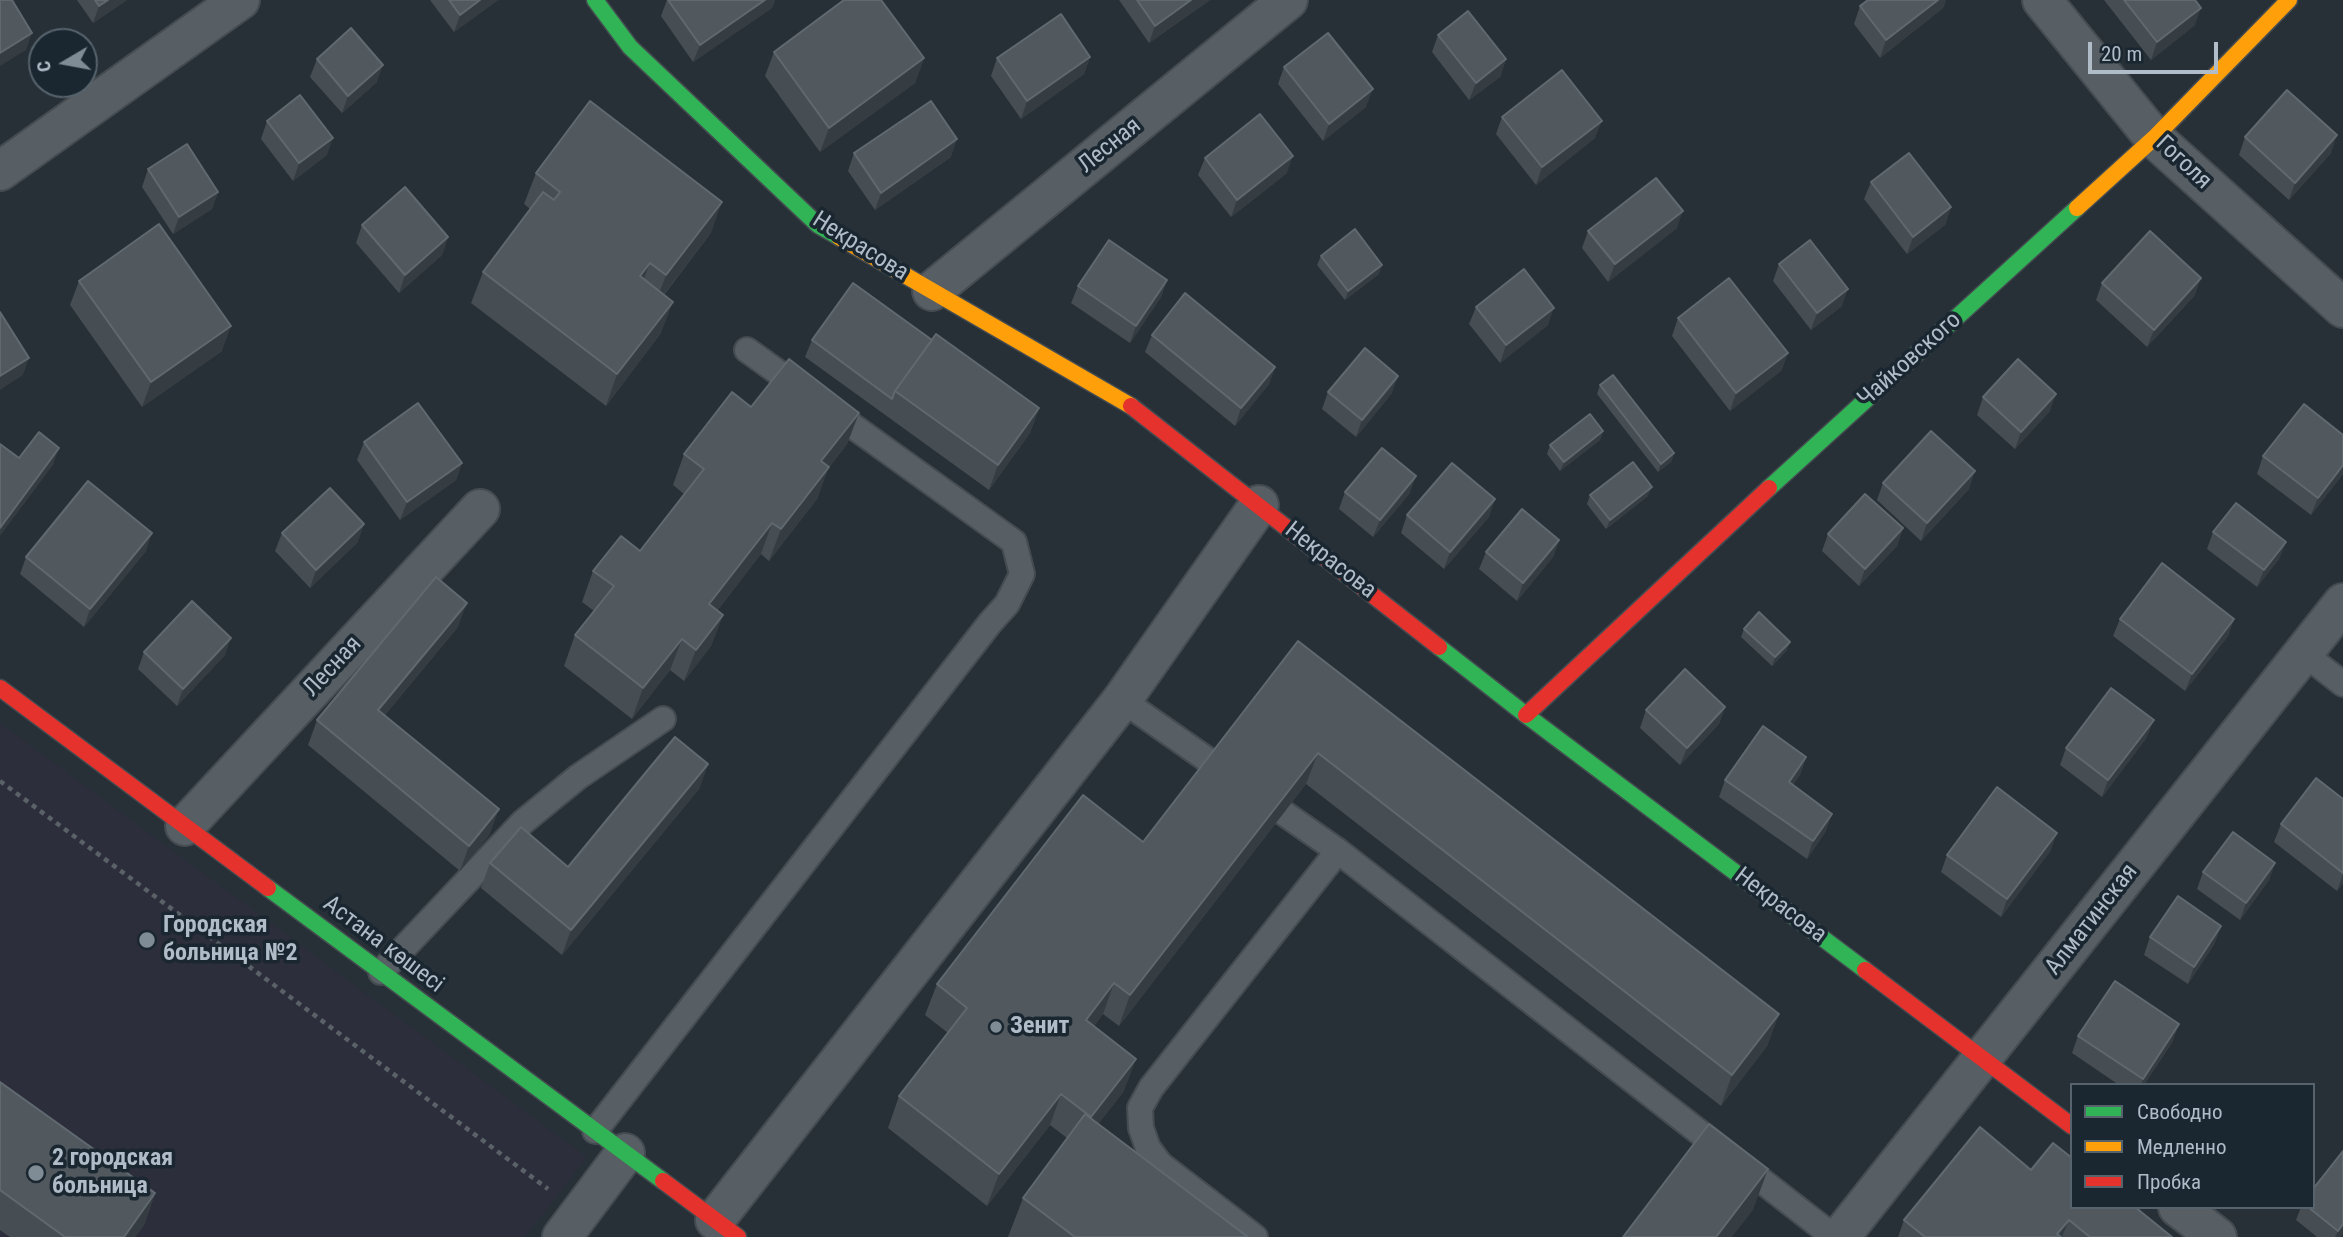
<!DOCTYPE html>
<meta charset="utf-8">
<style>
body{margin:0}
#map{position:relative;width:2343px;height:1237px;overflow:hidden;background:#273036;font-family:"Roboto Condensed",sans-serif}
canvas{display:block}
.legend{position:absolute;left:2070px;top:1083px;width:245px;height:126px;box-sizing:border-box;background:#1a2731;border:2px solid #56636d;margin:0;padding:9px 12px;list-style:none;font-size:21px;color:#b0bdc8}
.legend li{display:flex;align-items:center;gap:14px;height:35px}
.legend b{width:35px;border:2px solid #56636d}
.north{position:absolute;left:28px;top:28px;width:70px;height:70px;box-sizing:border-box;background:#1a2731;border:2px solid #56636d;border-radius:50%;rotate:260deg;font-size:19px;font-weight:700;line-height:28px;text-align:center;color:#b0bdc8}
.north::after{content:'';display:block;margin:auto;width:24px;height:32px;background:#808c95;clip-path:polygon(50% 0,100% 100%,50% 72%,0 100%)}
.scale{position:absolute;left:2088px;top:42px;width:130px;height:32px;box-sizing:border-box;border:4px solid #b0bdc8;border-top:0;padding-left:9px;font-size:21px;line-height:24px;white-space:nowrap;color:#b0bdc8;-webkit-text-stroke:5px #1a2731;paint-order:stroke}
</style>
<div id="map">
<canvas width="2343" height="1237"></canvas>
<ul class="legend">
<li><b style="height:9px;background:#30b455"></b>Свободно</li>
<li><b style="height:9px;background:#ff9f0a"></b>Медленно</li>
<li><b style="height:9px;background:#e5322d"></b>Пробка</li>
</ul>
<div class="north">С</div>
<div class="scale">20 m</div>
</div>
<script>
const context = document.querySelector('canvas').getContext('2d');
context.lineJoin = 'round';
function fillPath(path, color) {
  context.fillStyle = color;
  context.fill(path, 'evenodd');
}
function trace(path, color, width, dash) {
  context.strokeStyle = color;
  context.lineWidth = width;
  context.lineCap = dash ? 'butt' : 'round';
  context.setLineDash(dash || []);
  context.stroke(path);
}
function label(font, color, halo, rows, align = 'center') {
  context.font = font + ' "Roboto Condensed",sans-serif';
  context.lineWidth = 7;
  context.setLineDash([]);
  context.textBaseline = 'middle';
  context.strokeStyle = halo;
  context.fillStyle = color;
  for (const [text, x, y, turn = 0] of rows) {
    context.save();
    context.translate(x, y);
    context.rotate((+turn || 0) * Math.PI / 180);
    context.textAlign = isNaN(turn) ? turn : align;
    if (halo) context.strokeText(text, 0, 0);
    context.fillText(text, 0, 0);
    context.restore();
  }
}
const medical = new Path2D(`
 M0 723 587 1157 525 1237H0Z`);
const path = new Path2D(`
 M0 781 548 1189`);
const lane = new Path2D(`
 M2303 653 2343 684
 M1122 700 1338 851 1834 1237
 M381 972 523 822 578 777 663 719
 M595 1131 990 623 1007 604 1022 574 1014 542 747 350
 M1255 1237 1160 1164 1148 1148 1141 1128 1140 1108 1151 1088 1338 851`);
const street = new Path2D(`
 M2042 0 2154 138 2343 308
 M0 171 240 0
 M932 291 1288 0
 M185 826 480 509
 M2178 1207 2217 1237
 M715 1220 1122 700 1259 505
 M562 1237 625 1153
 M1840 1237 2343 603`);
const fast = new Path2D(`
 M595 0 630 47 818 225 839 237
 M1769 488 2077 208
 M1439 647 1526 715 1865 970
 M268 888 663 1181`);
const slow = new Path2D(`
 M2077 208 2154 138 2289 0
 M839 237 1131 406`);
const jam = new Path2D(`
 M1131 406 1439 647
 M0 688 268 888
 M1526 715 1769 488
 M1865 970 2072 1126
 M663 1181 738 1237`);
const wall = new Path2D(`
 M77 0H127L93 23Z
 M430 0H498L454 32Z
 M667 0H775L772 8 693 62 661 16Z
 M1119 0H1210L1149 43Z
 M1868 0H1946L1943 8 1880 58 1854 24 1860 6Z
 M2104 0H2195V25L2151 60Z
 M1438 35 1506 59 1500 77 1469 100 1432 52Z
 M774 52 924 58 915 83 820 152 765 76Z
 M1090 57 1084 74 1021 119 991 76 997 58Z
 M317 59 377 82 342 113 310 77Z
 M1284 67 1366 107 1323 141 1278 84Z
 M1502 117 1595 138 1536 185 1496 134Z
 M267 121 327 155 293 181 261 139Z
 M2245 137 2331 153 2289 200 2239 155Z
 M854 153 951 157 875 210 848 171Z
 M1205 158 1287 173 1231 217 1198 175Z
 M148 169 218 192 212 209 173 234 142 187Z
 M536 173 711 233 664 295 661 333 606 406 471 303 483 272 530 209 524 204Z
 M1871 182 1951 207 1945 225 1907 254 1864 199Z
 M362 225 448 237 442 255 399 293 356 243Z
 M1677 228 1608 282 1582 248 1588 231Z
 M1321 256 1379 274 1345 300 1317 265Z
 M1779 264 1842 306 1811 330 1773 281Z
 M1167 280 1161 297 1130 343 1071 303 1078 286Z
 M79 281 222 351 142 407 70 305Z
 M2102 283 2195 295 2147 347 2096 300Z
 M1476 307 1548 325 1500 363 1469 324Z
 M1678 318 1782 370 1730 411 1672 336Z
 M1152 335 1275 367 1269 384 1235 426 1145 352Z
 M812 340H932L1039 408 1030 433 989 490 805 357Z
 M1600 385 1674 453 1671 462 1658 472 1597 394Z
 M1328 392 1392 393 1356 437 1322 409Z
 M1983 397 2050 411 2015 449 1977 415Z
 M751 407 859 413 847 444 828 469 817 499 769 561 761 554 717 611 723 615 711 646 684 681 670 670 632 719 564 666 575 635 594 611 582 602 593 571 640 551 684 494 673 485 684 454Z
 M1603 431 1600 440 1560 471 1547 454 1550 445Z
 M2343 435V474L2311 515 2257 474 2263 456Z
 M364 442 462 463 456 480 400 520 357 460Z
 M1883 483 1969 489 1921 541 1877 500Z
 M1345 492 1410 493 1373 537 1339 509Z
 M1590 495 1648 496 1606 529 1587 504Z
 M1407 515 1489 517 1444 569 1401 533Z
 M1903 528 1897 546 1859 586 1822 551 1828 534Z
 M2213 532 2286 542 2279 559 2257 587 2207 549Z
 M282 533 358 542 310 588 275 551Z
 M1559 540 1553 557 1517 601 1479 569 1486 552Z
 M146 551 84 627 20 574 26 557Z
 M2120 619H2234L2228 636 2185 691 2113 636Z
 M458 627 385 715 490 834 460 871 308 745 317 720Z
 M1744 629 1787 650 1772 666 1741 637Z
 M1298 641 1779 1014 1767 1046 1721 1106 1306 784 1119 1026 1103 1014 1094 1026 1124 1091 1098 1124 1248 1237H1008L1023 1198 1067 1138 1050 1125 987 1206 888 1128 899 1096 948 1033 925 1015 937 984 1143 842Z
 M144 652 225 655 177 706 138 669Z
 M1725 707 1719 724 1680 765 1640 728 1646 710Z
 M2147 737 2102 797 2060 765 2066 748Z
 M1806 757 1800 775 1793 785 1826 831 1807 859 1719 797 1725 780Z
 M708 764 699 789 562 955 481 888 490 863 568 867Z
 M2343 799V883L2337 891 2274 842 2281 824Z
 M2051 850 2001 917 1941 872 1947 855Z
 M2275 863 2269 880 2240 920 2197 889 2203 872Z
 M2150 937 2215 943 2188 984 2144 955Z
 M2078 1036 2173 1041 2144 1085H2119L2072 1053Z
 M0 1082 155 1193 144 1225 135 1237H10L0 1230Z
 M2343 1151V1234L2340 1237H2317L2296 1220 2301 1207H2313Z
 M2031 1170 2172 1237H1898L1904 1220Z`);
const shadedWall = new Path2D(`
 M108 0H127L93 23 99 6Z
 M480 0H498L454 32 460 15Z
 M765 0H775L772 8 693 62 700 45Z
 M1191 0H1210L1149 43 1155 26Z
 M1938 0H1946L1943 8 1880 58 1886 40Z
 M2201 8 2195 25 2151 60 2157 42Z
 M32 33 26 50 0 66V53Z
 M1090 57 1084 74 1021 119 1027 101Z
 M924 58 915 83 820 152 829 128Z
 M1506 59 1500 77 1469 100 1476 83Z
 M383 65 377 82 342 113 348 96Z
 M1373 89 1366 107 1323 141 1329 124Z
 M1602 121 1595 138 1536 185 1542 167Z
 M2337 135 2331 153 2289 200 2295 183Z
 M333 138 327 155 293 181 299 163Z
 M957 139 951 157 875 210 881 193Z
 M1293 156 1287 173 1231 217 1237 200Z
 M218 192 212 209 173 234 179 217Z
 M722 202 711 233 654 307 666 275Z
 M1951 207 1945 225 1907 254 1913 237Z
 M1683 211 1677 228 1608 282 1615 264Z
 M448 237 442 255 399 293 405 275Z
 M650 263 638 294 640 276Z
 M1382 265 1379 274 1345 300 1348 291Z
 M2201 278 2195 295 2147 347 2154 330Z
 M1167 280 1161 297 1130 343 1136 326Z
 M1848 289 1842 306 1811 330 1817 313Z
 M673 302 661 333 606 406 617 374Z
 M1554 308 1548 325 1500 363 1506 345Z
 M231 326 222 351 142 407 151 382Z
 M1788 353 1782 370 1730 411 1736 393Z
 M29 358 23 375 0 390V376Z
 M1275 367 1269 384 1235 426 1241 408Z
 M1398 376 1392 393 1356 437 1362 420Z
 M2056 394 2050 411 2015 449 2021 432Z
 M1039 408 1030 433 989 490 998 465Z
 M859 413 847 444 828 469 817 499 769 561 781 529 821 461Z
 M1603 431 1600 440 1560 471 1564 462Z
 M59 448 53 465 0 536V528Z
 M1674 453 1671 462 1658 472 1661 464Z
 M462 463 456 480 400 520 407 502Z
 M2343 465V474L2311 515 2318 498Z
 M1975 471 1969 489 1921 541 1927 523Z
 M1416 476 1410 493 1373 537 1380 520Z
 M1652 487 1648 496 1606 529 1610 520Z
 M1495 499 1489 517 1444 569 1450 552Z
 M772 523 761 554 698 635 709 604Z
 M364 524 358 542 310 588 316 570Z
 M1903 528 1897 546 1859 586 1865 569Z
 M152 533 146 551 84 627 90 609Z
 M1559 540 1553 557 1517 601 1523 583Z
 M2286 542 2279 559 2257 587 2264 570Z
 M467 603 458 627 369 734 378 710Z
 M723 615 711 646 684 681 696 650Z
 M2234 619 2228 636 2185 691 2192 674Z
 M231 638 225 655 177 706 183 689Z
 M682 639 670 670 632 719 643 688Z
 M1790 642 1787 650 1772 666 1775 657Z
 M1725 707 1719 724 1680 765 1687 748Z
 M2154 720 2147 737 2102 797 2108 780Z
 M1318 753 1306 784 1119 1026 1130 995Z
 M1806 757 1800 775 1782 800 1789 782Z
 M708 764 699 789 562 955 571 930Z
 M499 809 490 834 460 871 469 846Z
 M1832 814 1826 831 1807 859 1813 841Z
 M2057 833 2051 850 2001 917 2007 899Z
 M2275 863 2269 880 2240 920 2246 903Z
 M2343 874V883L2337 891Z
 M2221 926 2215 943 2188 984 2194 967Z
 M1114 983 1103 1014 1074 1051 1086 1020Z
 M1779 1014 1767 1046 1721 1106 1732 1075Z
 M2179 1024 2173 1041 2144 1085H2141L2143 1079Z
 M1136 1059 1124 1091 1080 1148 1091 1117Z
 M1061 1094 1050 1125 987 1206 999 1174Z
 M1768 1169 1753 1210 1732 1237H1716Z
 M155 1193 144 1225 135 1237H124Z
 M2069 1220 2062 1237H2056L2057 1234Z
 M2343 1224V1234L2340 1237H2335L2338 1231Z`);
const building = new Path2D(`
 M0 0H12L32 33 0 53Z
 M95 0H108L99 6Z
 M449 0H480L460 15Z
 M668 0H765L700 45Z
 M844 0H881L924 58 829 128 774 52Z
 M1137 0H1191L1155 26Z
 M1868 0H1938L1886 40 1860 6Z
 M2124 0H2195L2201 8 2157 42Z
 M1468 11 1506 59 1476 83 1438 35Z
 M1061 14 1090 57 1027 101 997 58Z
 M351 28 383 65 348 96 317 59Z
 M1328 33 1373 89 1329 124 1284 67Z
 M1562 70 1602 121 1542 167 1502 117Z
 M2287 90 2337 135 2295 183 2245 137Z
 M300 95 333 138 299 163 267 121Z
 M590 101 722 202 666 275 650 263 640 276 673 302 617 374 483 272 543 192 554 200 560 192 536 173Z
 M931 101 957 139 881 193 854 153Z
 M1260 114 1293 156 1237 200 1205 158Z
 M187 144 218 192 179 217 148 169Z
 M1909 153 1951 207 1913 237 1871 182Z
 M1656 178 1683 211 1615 264 1588 231Z
 M405 187 448 237 405 275 362 225Z
 M159 224 231 326 151 382 79 281Z
 M1355 229 1382 265 1348 291 1321 256Z
 M2150 231 2201 278 2154 330 2102 283Z
 M1109 240 1167 280 1136 326 1078 286Z
 M1810 240 1848 289 1817 313 1779 264Z
 M1524 269 1554 308 1506 345 1476 307Z
 M1729 278 1788 353 1736 393 1678 318Z
 M853 283 932 340 895 391 892 399 812 340Z
 M1185 293 1275 367 1241 408 1152 335Z
 M0 312 29 358 0 376Z
 M936 334 1039 408 998 465 895 391Z
 M1365 348 1398 376 1362 420 1328 392Z
 M789 359 859 413 821 461 829 467 781 529 772 523 709 604 723 615 696 650 682 639 643 688 575 635 614 586 593 571 621 536 640 551 704 469 684 454 732 392 751 407Z
 M2018 359 2056 394 2021 432 1983 397Z
 M1613 375 1674 453 1661 464 1600 385Z
 M418 403 462 463 407 502 364 442Z
 M2304 404 2343 435V465L2318 498 2263 456Z
 M1590 414 1603 431 1564 462 1550 445Z
 M1931 431 1975 471 1927 523 1883 483Z
 M39 432 59 448 0 528V444L19 458Z
 M1382 448 1416 476 1380 520 1345 492Z
 M1633 462 1652 487 1610 520 1590 495Z
 M1452 463 1495 499 1450 552 1407 515Z
 M88 481 152 533 90 609 26 557Z
 M330 488 364 524 316 570 282 533Z
 M1865 494 1903 528 1865 569 1828 534Z
 M2236 503 2286 542 2264 570 2213 532Z
 M1522 509 1559 540 1523 583 1486 552Z
 M2162 563 2234 619 2192 674 2120 619Z
 M436 577 467 603 378 710 499 809 469 846 317 720Z
 M192 601 231 638 183 689 144 652Z
 M1759 612 1790 642 1775 657 1744 629Z
 M1298 641 1779 1014 1732 1075 1318 753 1130 995 1114 983 1086 1020 1136 1059 1091 1117 1061 1094 999 1174 899 1096 967 1008 937 984 1083 795 1143 842Z
 M1685 669 1725 707 1687 748 1646 710Z
 M2111 688 2154 720 2108 780 2066 748Z
 M1763 726 1806 757 1789 782 1832 814 1813 841 1725 780Z
 M675 737 708 764 571 930 490 863 521 827 568 867Z
 M2316 778 2343 799V873L2281 824Z
 M1997 787 2057 833 2007 899 1947 855Z
 M2233 832 2275 863 2246 903 2203 872Z
 M2178 896 2221 926 2194 967 2150 937Z
 M2115 981 2179 1024 2143 1079 2078 1036Z
 M0 1082 155 1193 124 1237H65L0 1190Z
 M1085 1114 1248 1237H1075L1023 1198Z
 M1709 1124 1768 1169 1716 1237H1623Z
 M1980 1127 2031 1170 2053 1143 2072 1158V1207H2135L2172 1237H2090L2069 1220 2057 1234 2061 1237H1925L1904 1220Z
 M2343 1151V1224L2338 1231 2308 1207H2313V1189Z`);
const markers = [
 [147,940,9,"#808c95"],
 [996,1027,7,"#808c95"],
 [36,1173,9,"#808c95"]
];
const streetNames = [
 ["Лесная",1110,146,-39],
 ["Гоголя",2183,163,43],
 ["Некрасова",860,247,32],
 ["Чайковского",1910,360,-42],
 ["Некрасова",1330,561,38],
 ["Лесная",333,667,-47],
 ["Некрасова",1780,906,37],
 ["Алматинская",2092,920,-52],
 ["Астана көшесі",383,945,37]
];
const poiNames = [
 ["Городская",163,926],
 ["больница №2",163,954],
 ["Зенит",1010,1027],
 ["2 городская",52,1159],
 ["больница",52,1187]
];
fillPath(medical, '#2c2e3c');
trace(lane, '#454c51', 28);
trace(street, '#454c51', 42);
trace(fast, '#454c51', 19);
trace(slow, '#454c51', 19);
trace(jam, '#454c51', 19);
trace(path, '#5a6267', 4.5, [5, 5]);
trace(lane, '#575e64', 24);
trace(street, '#575e64', 38);
trace(fast, '#30b455', 16);
trace(slow, '#ff9f0a', 16);
trace(jam, '#e5322d', 16);
fillPath(wall, '#464d53');
fillPath(shadedWall, '#353d42');
fillPath(building, '#51595f');
trace(building, '#606970', 2);
for (const [x, y, r, color] of markers) {
  const dot = new Path2D();
  dot.arc(x, y, r, 0, 2 * Math.PI);
  context.fillStyle = color;
  context.fill(dot);
  trace(dot, '#1a2731', 2.5);
}
label('24px', '#b0bdc8', '#1a2731', streetNames);
label('bold 24px', '#b0bdc8', '#1a2731', poiNames, 'left');
</script>
